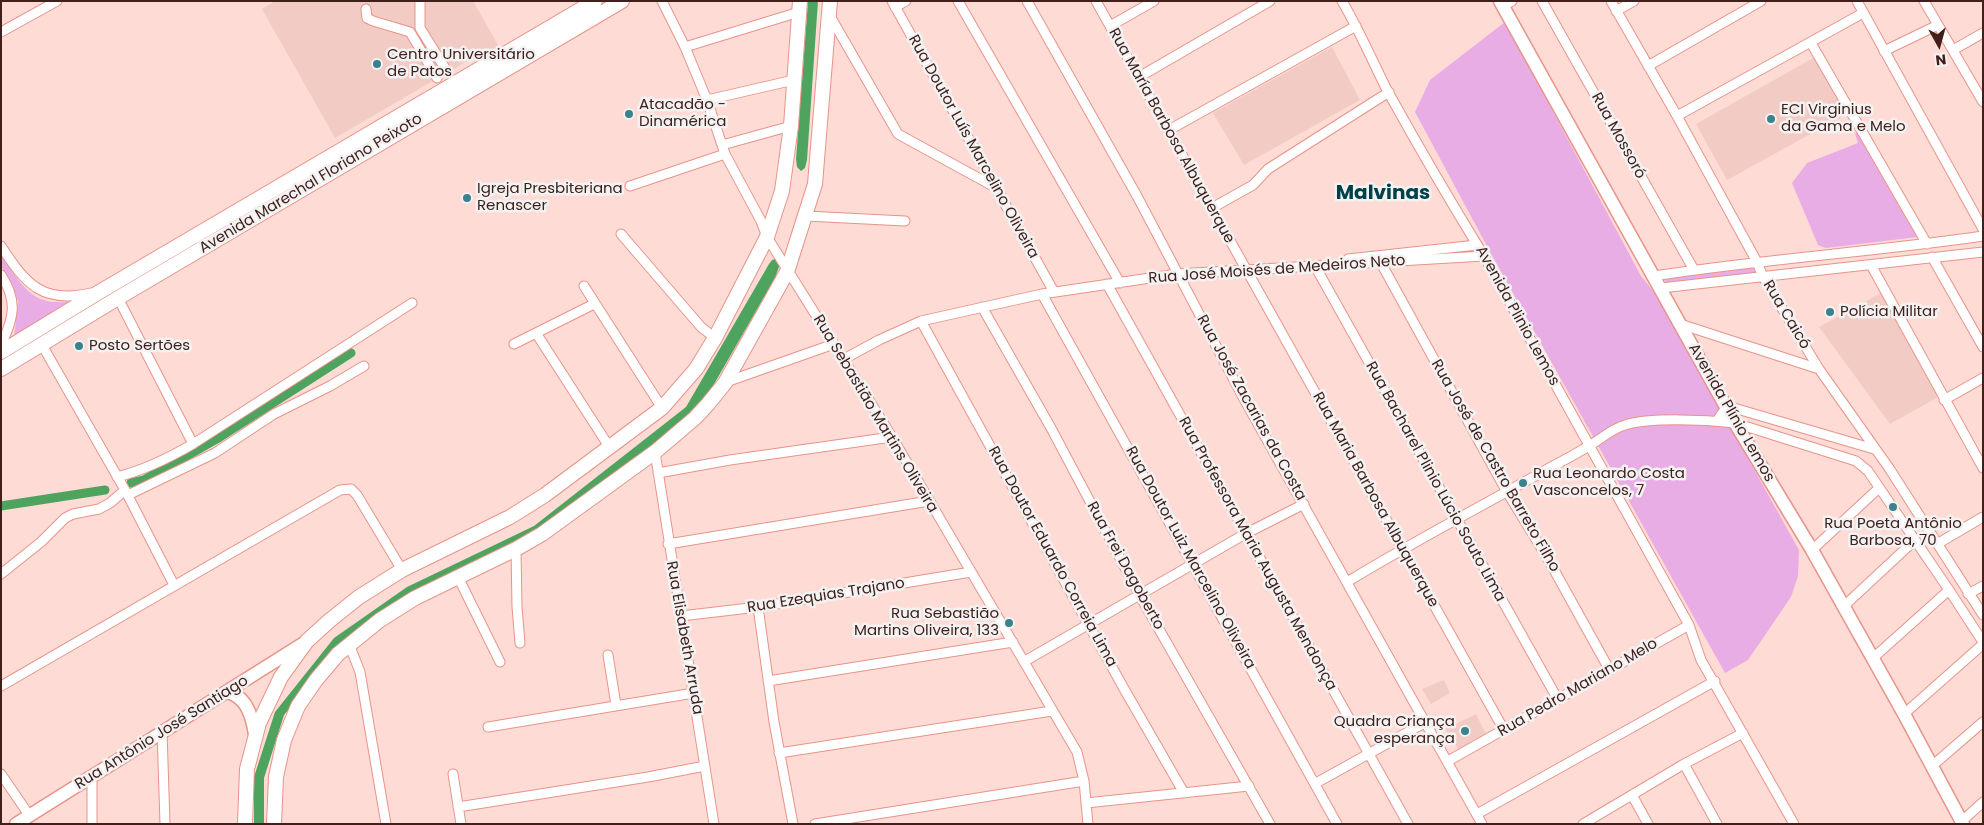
<!DOCTYPE html>
<meta charset="utf-8">
<style>
body{margin:0}
#map{position:relative;width:1984px;height:825px;overflow:hidden;background:#ffdbd6;font-family:Poppins,sans-serif}
canvas{display:block}
.frame{position:absolute;inset:0;border:2px solid #41201c;pointer-events:none}
.north{position:absolute;left:1914px;top:20px;width:50px;height:50px;-webkit-text-stroke:4px #f2f2f2;paint-order:stroke;rotate:173deg;font-size:14px;font-weight:700;line-height:20px;text-align:center;color:#41201c}
.north::after{content:'';display:block;margin:auto;width:18px;height:22px;background:#41201c;clip-path:polygon(50% 0,100% 100%,50% 72%,0 100%)}
</style>
<div id="map">
<canvas width="1984" height="825"></canvas>
<div class="frame"></div>
<div class="north">N</div>
</div>
<script>
const context = document.querySelector('canvas').getContext('2d');
context.lineJoin = 'round';
function fillPath(path, color) {
  context.fillStyle = color;
  context.fill(path, 'evenodd');
}
function trace(path, color, width, dash) {
  context.strokeStyle = color;
  context.lineWidth = width;
  context.lineCap = dash ? 'butt' : 'round';
  context.setLineDash(dash || []);
  context.stroke(path);
}
function label(font, color, halo, rows, align = 'center') {
  context.font = font + ' Poppins,sans-serif';
  context.lineWidth = 5;
  context.setLineDash([]);
  context.textBaseline = 'middle';
  context.strokeStyle = halo;
  context.fillStyle = color;
  for (const [text, x, y, turn = 0] of rows) {
    context.save();
    context.translate(x, y);
    context.rotate((+turn || 0) * Math.PI / 180);
    context.textAlign = isNaN(turn) ? turn : align;
    if (halo) context.strokeText(text, 0, 0);
    context.fillText(text, 0, 0);
    context.restore();
  }
}
const built = new Path2D(`
 M275 1H473L501 50 494 55 486 50 335 138 262 9Z
 M1332 47 1360 100 1244 165 1213 113Z
 M1815 57 1847 114 1727 180 1696 124Z
 M1881 293 1938 397 1890 424 1819 327Z
 M1444 680 1450 693 1431 704 1422 689Z
 M1476 714 1486 734 1458 749 1445 729Z`);
const green = new Path2D(`
 M1505 22 1641 276 1658 297 1799 550 1798 576 1791 597 1748 660 1725 673 1495 261 1415 112 1430 80Z
 M1859 131 1918 237 1826 248 1818 245 1792 183 1807 163 1858 143 1855 134Z
 M1 254C12 271 25 296 47 301 56 303 66 302 75 301L14 338 18 301 12 285 1 266Z
 M1753 265 1759 275 1666 286 1665 278Z`);
const water = new Path2D(`
 M808 1H818L807 160 805 168 801 171 797 167 796 159Z
 M778 258 780 264 775 278 698 412 541 531 412 594 341 643 284 715 264 778V824H254V777L275 712 334 638 407 587 534 526 686 407 769 264 772 260Z`);
const canal = new Path2D(`
 M131 483 144 480 220 437 351 353
 M1 506 105 490`);
const street = new Path2D(`
 M420 1V28L448 73
 M662 1 685 47 707 100 725 154 761 221 767 237 892 437 1077 752 1084 781 1088 824
 M892 1 1054 292
 M958 1 1120 283
 M1027 1 1137 196 1243 397 1482 824
 M1096 1 1504 730
 M1342 1C1359 30 1372 60 1387 90 1418 146 1450 201 1484 256L1689 625 1448 761
 M1542 1 1694 270
 M1611 1 1677 116 1757 262 1763 277 1819 369 1889 468 1983 615
 M1857 1 1983 229
 M1924 1 1983 102
 M1503 6 1512 1
 M895 7 906 1
 M366 9 367 18 373 21 410 32 437 78
 M1616 11 1634 1
 M830 16 898 134 993 186
 M1110 26 1154 1
 M1 32 57 1
 M1811 43 1927 244
 M685 47 799 12
 M1953 50 1983 33
 M1884 51 1938 25
 M1648 66 1761 1
 M1139 77 1270 1
 M707 100 794 80
 M1677 116 1863 13
 M1169 130 1356 26
 M722 145 791 126
 M630 186 725 154
 M1212 208 1253 185 1268 169 1389 92
 M806 216 905 221
 M621 234 701 327 715 338
 M1 246C26 285 43 304 91 293
 M1932 257 1983 347
 M1348 259 1477 245
 M1381 263 1507 492 1548 559 1609 669
 M1871 265 1983 468
 M1315 266 1557 698
 M1 275C18 301 14 318 1 345
 M1654 276C1763 259 1873 252 1983 236
 M1107 284 1408 824
 M584 286 662 408
 M1661 288 1983 252
 M1042 294 1337 824
 M118 298 193 444
 M982 307 1051 428 1139 594 1270 824
 M921 321 1123 687 1184 793
 M1680 324 1819 369
 M536 333 610 448
 M514 344 594 304
 M42 345 125 490 174 585
 M844 359 879 340 921 321 1042 294 1177 274 1484 256
 M726 382 834 344
 M1944 400 1983 378
 M1717 421 1727 406 1874 449
 M655 452 714 824
 M658 473 730 460 892 437
 M117 477C145 470 169 458 193 444L412 303
 M128 495 215 453 274 414 330 386 364 366
 M668 544 929 501
 M1937 544 1983 517
 M516 549 517 607 520 643
 M1812 550 1879 488
 M1 574 41 542 65 518 73 514 99 509 110 503 125 490
 M458 577 500 662
 M1347 582C1414 541 1484 505 1553 466 1565 460 1577 453 1589 446 1601 439 1611 429 1625 425 1651 417 1707 420 1735 423L1856 461 1868 471 1949 590 1983 642
 M1968 594 1983 586
 M758 607 774 722 793 824
 M1843 607 1915 540
 M681 616 758 607 971 572
 M1689 625 1701 660 1794 824
 M349 644 360 672 386 824
 M608 655 616 705
 M1872 659 1949 590
 M1025 661 1245 534 1304 504
 M768 681 1013 642
 M1 686 340 490 351 489 357 495 402 570
 M1904 714 1983 644
 M488 727 694 693
 M162 731 165 824
 M779 753 1052 711
 M1684 764 1717 824
 M1932 766 1983 722
 M1 774 29 815
 M453 774 461 824
 M92 777V824
 M1316 783 1426 722
 M1632 795 1648 824
 M1086 803 1249 786
 M458 807 648 777 705 766
 M1477 814 1715 681
 M1962 821 1983 802
 M815 824 1084 781
 M1583 824 1684 764 1743 733`);
const secondary = new Path2D(`
 M1500 1 1735 423 1812 550 1904 714 1963 824
 M226 692C246 695 252 716 255 734
 M16 824 304 643`);
const primary = new Path2D(`
 M1 352 101 291 595 1
 M1 369 118 298 622 1
 M245 824 247 769 259 723 281 677 307 641 329 621 359 597 402 570 510 517 545 495 662 408 696 369 715 338 767 237 782 191 791 126 800 1
 M274 824 276 777 284 740 298 706 316 680 338 654 380 620 415 598 516 549 542 534 655 452 695 418 708 404 725 383 787 272 815 184 830 1`);
const markers = [
 [377,64,5,"#3b828c"],
 [629,114,5,"#3b828c"],
 [1771,119,5,"#3b828c"],
 [467,198,5,"#3b828c"],
 [1830,312,5,"#3b828c"],
 [79,346,5,"#3b828c"],
 [1523,483,5,"#3b828c"],
 [1893,507,5,"#3b828c"],
 [1009,623,5,"#3b828c"],
 [1465,731,5,"#3b828c"]
];
const poiNames = [
 ["Centro Universitário",387,55],
 ["de Patos",387,72],
 ["Atacadão -",639,105],
 ["Dinamérica",639,122],
 ["ECI Virginius",1781,110],
 ["da Gama e Melo",1781,127],
 ["Igreja Presbiteriana",477,189],
 ["Renascer",477,206],
 ["Polícia Militar",1840,312],
 ["Posto Sertões",89,346],
 ["Rua Leonardo Costa",1533,474],
 ["Vasconcelos, 7",1533,491],
 ["Rua Poeta Antônio",1893,524,"center"],
 ["Barbosa, 70",1893,541,"center"],
 ["Rua Sebastião",999,614,"right"],
 ["Martins Oliveira, 133",999,631,"right"],
 ["Quadra Criança",1455,722,"right"],
 ["esperança",1455,739,"right"]
];
const streetNames = [
 ["Rua María Barbosa Albuquerque",1171,136,61],
 ["Rua Mossoró",1618,136,61],
 ["Rua Doutor Luís Marcelino Oliveira",973,147,61],
 ["Avenida Marechal Floriano Peixoto",311,184,-31],
 ["Rua José Moisés de Medeiros Neto",1277,270,-4],
 ["Rua Caicó",1786,315,59],
 ["Avenida Plinio Lemos",1517,316,61],
 ["Rua José Zacarias da Costa",1251,408,61],
 ["Avenida Plínio Lemos",1731,413,60],
 ["Rua Sebastião Martins Oliveira",875,414,59],
 ["Rua José de Castro Barreto Filho",1495,466,60],
 ["Rua Bacharel Plinio Lúcio Souto Lima",1435,482,61],
 ["Rua Maria Barbosa Albuquerque",1375,500,61],
 ["Rua Professora Maria Augusta Mendonça",1257,554,61],
 ["Rua Doutor Eduardo Correia Lima",1052,557,61],
 ["Rua Doutor Luiz Marcelino Oliveira",1190,558,61],
 ["Rua Frei Dagoberto",1125,566,61],
 ["Rua Ezequias Trajano",826,596,-9],
 ["Rua Elisabeth Arruda",684,638,80],
 ["Rua Pedro Mariano Melo",1578,688,-30],
 ["Rua Antônio José Santiago",162,733,-32]
];
const districtNames = [
 ["Malvinas",1383,194]
];
fillPath(built, '#f2cbc5');
fillPath(green, '#e8ade5');
fillPath(water, '#4ea45e');
trace(canal, '#4ea45e', 9);
trace(street, '#e79489', 11);
trace(secondary, '#e79489', 15);
trace(primary, '#e79489', 16);
trace(street, '#fff', 9);
trace(secondary, '#fff', 12);
trace(primary, '#fff', 14);
for (const [x, y, r, color] of markers) {
  const dot = new Path2D();
  dot.arc(x, y, r, 0, 2 * Math.PI);
  context.fillStyle = color;
  context.fill(dot);
  trace(dot, '#f2f2f2', 2);
}
label('15px', '#41201c', '#f2f2f2', poiNames, 'left');
label('15px', '#41201c', '#f2f2f2', streetNames);
label('bold 20px', '#004149', '#f2f2f2', districtNames);
</script>
